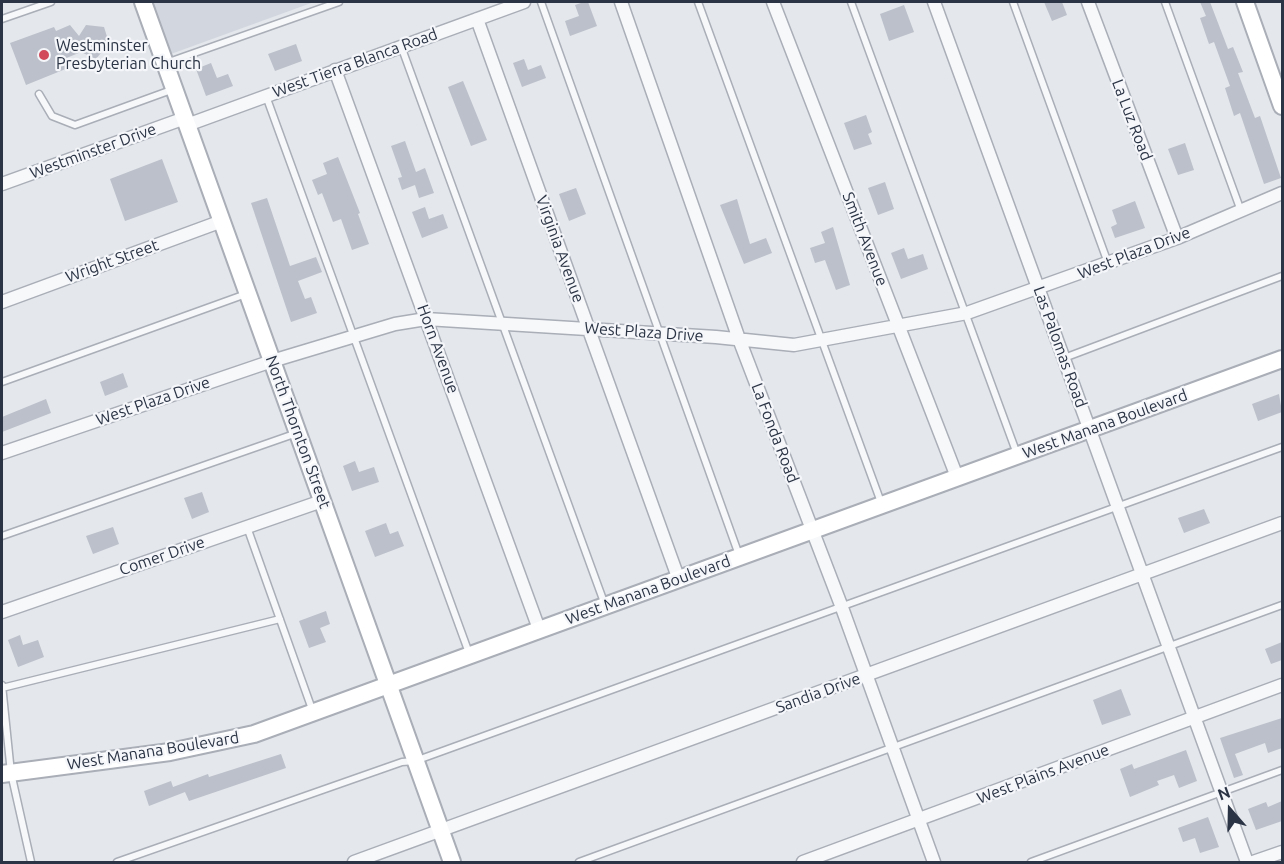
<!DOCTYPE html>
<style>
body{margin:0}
#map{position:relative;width:1284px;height:864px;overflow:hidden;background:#e4e7ec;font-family:Ubuntu,sans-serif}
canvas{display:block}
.frame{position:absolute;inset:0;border:3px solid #2b3445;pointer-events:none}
.north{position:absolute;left:1200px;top:780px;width:60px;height:60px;-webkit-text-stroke:4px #f4f6f9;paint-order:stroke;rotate:340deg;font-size:16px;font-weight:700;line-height:24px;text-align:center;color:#2b3445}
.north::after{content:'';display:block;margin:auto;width:21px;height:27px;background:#2b3445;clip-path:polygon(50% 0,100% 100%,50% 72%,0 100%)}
</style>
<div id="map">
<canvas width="1284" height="864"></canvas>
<div class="frame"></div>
<div class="north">N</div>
</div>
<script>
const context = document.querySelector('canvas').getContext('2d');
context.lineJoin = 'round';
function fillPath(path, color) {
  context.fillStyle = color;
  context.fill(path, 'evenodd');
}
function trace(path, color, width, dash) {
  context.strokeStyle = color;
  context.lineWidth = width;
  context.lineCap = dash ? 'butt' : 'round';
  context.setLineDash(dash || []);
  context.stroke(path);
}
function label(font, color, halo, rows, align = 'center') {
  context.font = font + ' Ubuntu,sans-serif';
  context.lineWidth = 4.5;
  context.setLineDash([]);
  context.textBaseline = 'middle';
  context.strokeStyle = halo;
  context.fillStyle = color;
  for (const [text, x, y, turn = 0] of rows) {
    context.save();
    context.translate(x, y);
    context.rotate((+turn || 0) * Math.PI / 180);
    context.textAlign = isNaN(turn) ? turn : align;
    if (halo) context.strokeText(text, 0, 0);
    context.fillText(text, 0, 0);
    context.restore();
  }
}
const built = new Path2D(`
 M153 2H314L171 54Z`);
const building = new Path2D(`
 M584 2H588L597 26 570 36 565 21 579 16 575 5Z
 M1044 2H1062L1067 15 1052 21Z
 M1200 2H1210L1228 49 1233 47 1243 72 1238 73 1255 118 1260 116 1281 178 1264 184 1240 113 1234 116 1225 88 1230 86 1214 42 1209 44 1200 18 1206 16Z
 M904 5 914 32 889 41 880 14Z
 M70 25 79 36 86 25 104 27 109 43 96 59 81 52 64 59 68 68 26 85 10 43 54 27 56 31Z
 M296 44 302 61 275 71 268 54Z
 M524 59 528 70 541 65 546 78 522 87 513 63Z
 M211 63 217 78 228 74 233 86 206 96 196 69Z
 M463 81 487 140 471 146 448 87Z
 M866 115 872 132 868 134 872 144 854 150 844 123Z
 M405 141 416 172 425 168 434 193 419 198 415 185 402 190 398 178 402 177 391 146Z
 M1185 143 1194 170 1178 175 1168 149Z
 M338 157 360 213 358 214 369 244 352 250 341 219 333 222 322 193 318 195 312 180 327 174 323 163Z
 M162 159 178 202 125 221 110 179Z
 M885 182 894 209 878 215 868 188Z
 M576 188 586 214 569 221 559 194Z
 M267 198 290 266 316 257 322 272 298 281 305 299 311 297 317 313 291 322 251 203Z
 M737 199 750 244 766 238 772 253 744 264 720 205Z
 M1135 201 1145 228 1115 238 1111 227 1117 224 1112 210Z
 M425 207 429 219 443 214 448 228 422 238 412 212Z
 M833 227 850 285 836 290 825 260 815 263 810 248 825 243 821 232Z
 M904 248 908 259 923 254 928 269 901 279 891 253Z
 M123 373 128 387 105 396 100 382Z
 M1279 394 1282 412 1258 421 1252 404Z
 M46 399 51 413 2 432V417Z
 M355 461 359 472 374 467 379 482 352 491 343 466Z
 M202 492 209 512 192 519 184 498Z
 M1204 509 1210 523 1184 533 1178 518Z
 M386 523 390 534 398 531 404 546 375 557 365 531Z
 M113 527 119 544 93 554 86 536Z
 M326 611 330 624 320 628 326 642 309 648 299 621Z
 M20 635 23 645 38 640 44 657 18 667 8 640Z
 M1282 642V660L1271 664 1265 649Z
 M1121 689 1131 715 1102 725 1093 700Z
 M1282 718V748L1268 753 1265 743 1235 754 1243 775 1234 778 1220 738Z
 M1186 750 1197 781 1179 788 1174 775 1157 781 1159 785 1130 797 1120 769 1132 764 1134 769Z
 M281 754 286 768 189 801 185 792 149 806 144 791 171 781 173 787 208 774 209 777Z
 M1282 801V821L1256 830 1248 809 1266 802 1268 807Z
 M1208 817 1219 847 1200 853 1195 838 1183 842 1178 828Z`);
const lane = new Path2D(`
 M541 2 739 555
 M698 2 882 505
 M851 2 1017 454
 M1013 2 1108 263
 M1165 2 1241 211
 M2 19 51 2
 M401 46 605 605
 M166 63 339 2
 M39 94 52 116 75 125 174 89
 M266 96 469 653
 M1064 358 1282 276
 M2 382 246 294
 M247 527 313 712
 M2 536 297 433
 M2 685 11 773 31 862
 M2 688 280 619
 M117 862 402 762 415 761 1282 447
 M579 862 1282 605
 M1031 862 1282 770`);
const street = new Path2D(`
 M621 2 739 339 841 605 934 862
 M773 2 957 477
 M934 2 1247 862
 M1088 2 1177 238
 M477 19 679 580
 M335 70 539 629
 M187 125 524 2
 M2 184 185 118
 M2 302 222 221
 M2 453 272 361 395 324 426 319 716 337 794 345 967 313 1177 238 1282 193
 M2 612 322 501
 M354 862 1282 523
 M803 862 1282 685
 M1253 862 1282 852`);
const secondary = new Path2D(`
 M143 2 452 862
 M1245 2 1282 106
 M2 774 170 752 254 734 1282 359`);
const markers = [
 [44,55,6,"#d1495b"]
];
const poiNames = [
 ["Westminster",56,46],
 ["Presbyterian Church",56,64]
];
const streetNames = [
 ["West Tierra Blanca Road",355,63,-20],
 ["La Luz Road",1132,120,69],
 ["Westminster Drive",93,151,-20],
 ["Smith Avenue",865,239,69],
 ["Virginia Avenue",560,249,70],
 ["West Plaza Drive",1134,253,-21],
 ["Wright Street",112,261,-20],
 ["West Plaza Drive",644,332,4],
 ["Las Palomas Road",1060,347,70],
 ["Horn Avenue",438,349,70],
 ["West Plaza Drive",153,401,-19],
 ["West Manana Boulevard",1105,424,-20],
 ["North Thornton Street",298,432,70],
 ["La Fonda Road",775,433,69],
 ["Comer Drive",162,556,-19],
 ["West Manana Boulevard",648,590,-20],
 ["Sandia Drive",818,693,-20],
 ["West Manana Boulevard",153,751,-9],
 ["West Plains Avenue",1043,774,-21]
];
fillPath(built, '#d2d6de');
fillPath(building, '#bbc0ca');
trace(lane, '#a9aeb7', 9);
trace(street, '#a9aeb7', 15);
trace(secondary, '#a9aeb7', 20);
trace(lane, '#f7f8fa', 6);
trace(street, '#f7f8fa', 12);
trace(secondary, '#fff', 16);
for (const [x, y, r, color] of markers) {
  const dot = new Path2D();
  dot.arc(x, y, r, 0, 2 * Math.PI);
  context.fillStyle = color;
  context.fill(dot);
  trace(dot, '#f4f6f9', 2);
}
label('16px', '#2b3445', '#f4f6f9', poiNames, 'left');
label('16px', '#2b3445', '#f4f6f9', streetNames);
</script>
